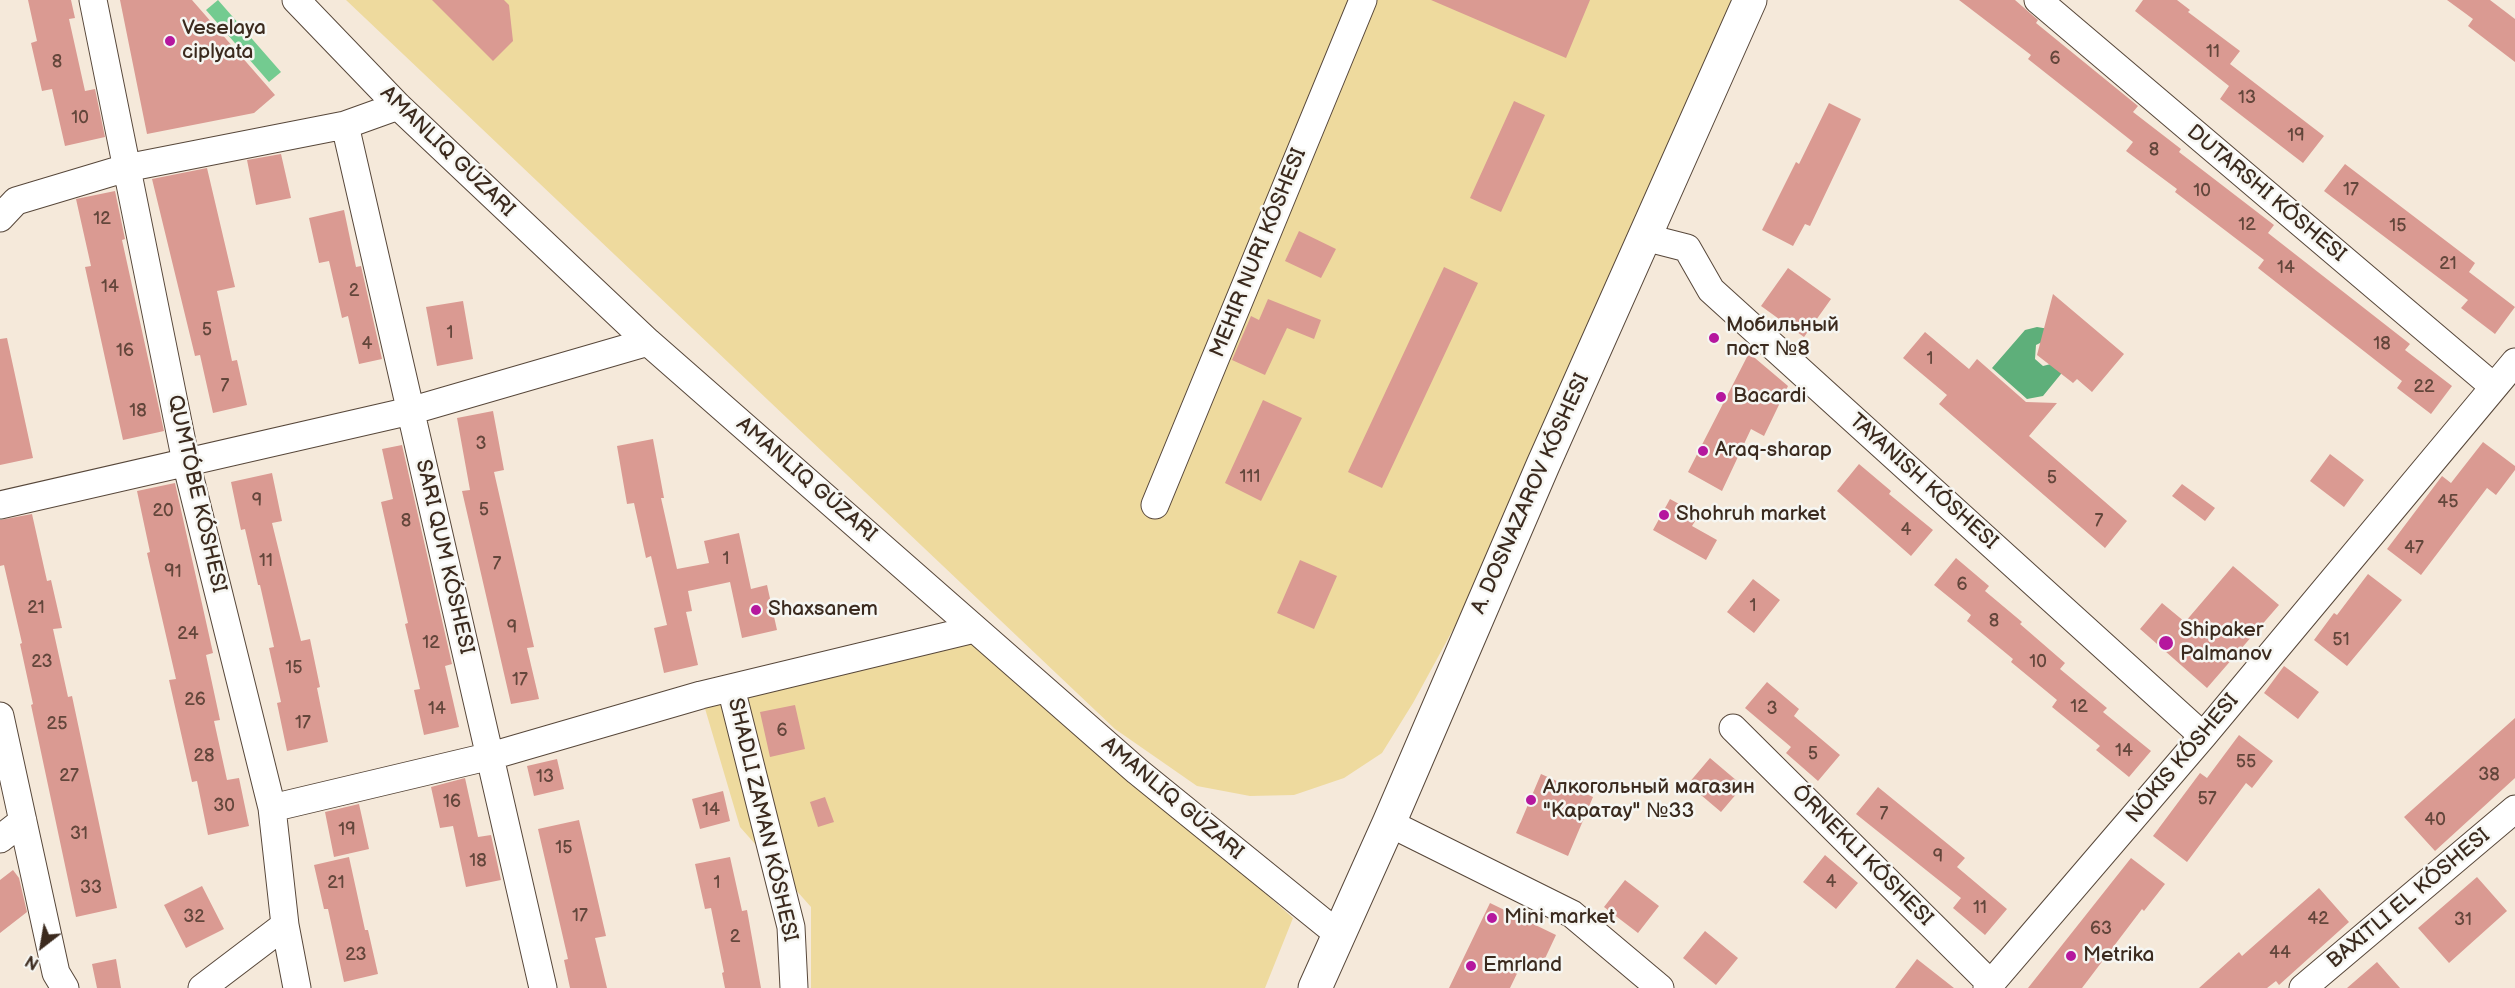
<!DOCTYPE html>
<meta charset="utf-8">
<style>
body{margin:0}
#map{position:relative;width:2515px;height:988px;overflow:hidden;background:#f5e9da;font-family:"Balsamiq Sans",sans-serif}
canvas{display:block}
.north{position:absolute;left:12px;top:916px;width:60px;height:60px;-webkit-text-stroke:4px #f6f6f2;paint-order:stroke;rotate:211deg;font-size:16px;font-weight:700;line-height:24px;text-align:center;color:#3b2a1e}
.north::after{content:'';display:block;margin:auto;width:21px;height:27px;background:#3b2a1e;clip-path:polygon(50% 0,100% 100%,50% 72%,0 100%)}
</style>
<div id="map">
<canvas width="2515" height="988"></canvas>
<div class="north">N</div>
</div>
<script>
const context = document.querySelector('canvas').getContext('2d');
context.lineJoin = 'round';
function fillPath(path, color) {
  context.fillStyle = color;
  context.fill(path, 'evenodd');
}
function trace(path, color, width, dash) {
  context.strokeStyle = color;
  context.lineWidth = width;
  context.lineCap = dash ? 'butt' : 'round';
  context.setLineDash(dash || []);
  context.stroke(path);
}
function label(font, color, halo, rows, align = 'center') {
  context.font = font + ' "Balsamiq Sans",sans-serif';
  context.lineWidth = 5;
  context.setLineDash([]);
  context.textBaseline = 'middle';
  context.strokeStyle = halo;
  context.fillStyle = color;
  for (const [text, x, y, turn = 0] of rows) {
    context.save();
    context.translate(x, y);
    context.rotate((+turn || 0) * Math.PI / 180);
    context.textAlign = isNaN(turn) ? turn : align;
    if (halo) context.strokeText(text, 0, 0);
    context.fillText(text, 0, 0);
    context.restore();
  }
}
const green = new Path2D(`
 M218 0 281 72 269 82 206 10Z`);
const forest = new Path2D(`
 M2037 327 2055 330 2048 339 2036 345 2035 359 2043 366 2074 358 2043 396 2027 399 1992 368 2025 330Z`);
const sand = new Path2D(`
 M346 0H1737L1456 624 1413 703 1382 753 1344 778 1294 795 1250 796 1197 786 1115 729Z
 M975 634 1293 918 1265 988H811V907L740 827 701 695Z`);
const building = new Path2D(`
 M28 0H71L75 18 69 19 85 91 95 89 105 137 65 146 52 89 42 91 31 43 37 41Z
 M120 0H192L275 95 254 113 147 134Z
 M432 0H504L509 5 513 41 493 61Z
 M1431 0H1590L1566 58Z
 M1959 0H2015L2038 20 2036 23 2138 106 2133 112 2181 149 2179 152 2274 225 2268 233 2410 344 2405 350 2452 386 2431 414 2397 388 2402 381 2258 268 2264 260 2175 192 2177 189 2126 151 2133 142 2028 59 2031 55Z
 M2143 0H2177L2190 10 2188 12 2240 51 2230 64 2324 136 2303 163 2220 99 2229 86 2135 11Z
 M2447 0H2490L2515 19V62L2468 26 2473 19Z
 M1514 101 1545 115 1501 212 1470 198Z
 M1829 103 1861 119 1810 226 1805 224 1793 246 1762 230 1796 162 1799 164Z
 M281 154 291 198 256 205 247 160Z
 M2345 164 2475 263 2469 272 2515 307 2495 334 2461 308 2468 300 2324 191Z
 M207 168 235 287 217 291 232 361 237 360 247 405 213 413 200 355 195 356 152 179Z
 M115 191 125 239 122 240 164 431 123 440 85 267 91 266 76 199Z
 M344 210 356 267 361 266 382 359 359 364 348 316 342 318 329 261 319 263 309 218Z
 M1299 231 1336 249 1321 278 1285 261Z
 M1444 267 1478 283 1382 488 1348 472Z
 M1788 268 1831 299 1804 337 1761 306Z
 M2053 294 2124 354 2092 392 2077 379 2073 383 2037 355Z
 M1268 299 1321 320 1314 339 1287 328 1265 375 1232 360 1251 316 1259 320Z
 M463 301 473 359 437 366 426 307Z
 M1925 332 1969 369 1977 359 2026 402 2057 403 2029 436 2127 521 2105 548 1939 404 1947 395 1903 358Z
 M7 338 33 458 0 465V339Z
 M1749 353 1788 386 1764 436 1751 429 1722 491 1688 472Z
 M1263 400 1302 418 1261 501 1225 483Z
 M493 411 504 470 494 472 534 647 527 648 539 699 511 704 462 491 470 490 457 418Z
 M653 439 664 498H661L677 569 709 563 704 541 739 533 751 589 767 585 777 630 742 638 730 582 688 591 692 611 686 612 698 665 664 673 654 628 667 625 651 556 646 558 634 503 627 504 617 446Z
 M2483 442 2515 466V470L2496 495 2487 488 2421 575 2387 549 2442 476 2451 483Z
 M402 445 452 664 445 666 459 727 424 735 414 690 420 689 405 624 408 623 381 502 393 499 382 449Z
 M2330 454 2364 480 2344 507 2310 481Z
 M1859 464 1891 491 1889 494 1933 530 1911 556 1837 491Z
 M272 473 282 521 272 523 301 641 310 639 320 687 317 688 328 742 287 751 277 703 281 702 269 648 274 647 260 585H258L245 529 241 530 231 482Z
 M175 483 213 653 206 655 220 720 214 721 227 780 239 778 249 826 208 835 197 781 192 782 169 680 176 679 147 553 150 552 137 491Z
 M2182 484 2215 508 2205 521 2172 496Z
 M1670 499 1699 515 1692 526 1717 540 1706 560 1653 530Z
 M32 514 47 581 51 580 62 628 53 629 68 697 72 696 117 908 76 917 31 705 33 704 20 644 22 643 4 565 0 566V520Z
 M1956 558 1989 586 1985 591 2022 622 2020 624 2065 663 2060 669 2107 708 2103 712 2151 751 2129 777 2096 750 2100 746 2052 707 2057 700 2011 662 2013 659 1967 621 1971 615 1934 585Z
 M1300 560 1337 576 1314 629 1277 613Z
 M2233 566 2279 605 2207 688 2140 629 2162 603 2185 622Z
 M2368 574 2402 600 2347 666 2314 640 2334 613 2337 615Z
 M1753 579 1780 600 1754 633 1727 612Z
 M2284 666 2319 692 2298 719 2264 693Z
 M1767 682 1799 709 1794 716 1840 755 1818 781 1786 753 1791 747 1745 708Z
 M795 705 805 749 770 757 760 712Z
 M2515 718V778L2435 851 2404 817Z
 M2239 735 2273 761 2252 788 2246 783 2187 862 2153 836 2200 773 2207 778Z
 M1710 758 1743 786 1721 812 1688 784Z
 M557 759 564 789 534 796 527 766Z
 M1541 774 1593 797 1568 856 1516 833Z
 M465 778 478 837 491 835 501 880 466 887 453 826 440 828 431 787Z
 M1878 787 1965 858 1957 867 2007 909 1985 935 1953 908 1961 898 1856 814Z
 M723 791 730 821 700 829 692 799Z
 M825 797 834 822 818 827 810 802Z
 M359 804 369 849 334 857 325 812Z
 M579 820 606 936 595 938 607 988H570L564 960 568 959 538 829Z
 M1825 855 1858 883 1836 909 1803 882Z
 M349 857 365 930H368L378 974 344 982 328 909H324L314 865Z
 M730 857 742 911 747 910 761 988H725L722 973 724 972 711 908 705 909 695 864Z
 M2131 858 2165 884 2144 911 2142 909 2082 988H2028Z
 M13 870 19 878 27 912 0 933V880Z
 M2477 877 2507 911 2449 963 2418 928Z
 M1625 880 1659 906 1638 933 1604 907Z
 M202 886 224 929 186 948 164 905Z
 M2319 888 2349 922 2279 985 2276 981 2267 988H2199L2239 952 2242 956Z
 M1490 903 1556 935 1541 967 1524 959 1510 988H1449Z
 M1705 931 1738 958 1716 985 1683 958Z
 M116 959 121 988H97L92 964Z
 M1917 959 1954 988H1895Z
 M2377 962 2400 988H2347Z`);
const minor = new Path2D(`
 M93 0 186 462 272 808 285 925 297 988
 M296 0 398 106 648 342 1137 771 1338 934
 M2038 0 2494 387
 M345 125 543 988
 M0 218 16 201 126 168 345 125 398 106
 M1644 237 1687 248 1711 290 2203 736
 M0 505 410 411 648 342
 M1155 505 1363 0
 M731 688 791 927 794 988
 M0 716 56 973 65 988
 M1733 728 1991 984
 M272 808 491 756 701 695 975 629
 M1389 823 1572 914 1660 988
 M0 839 23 821
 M202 988 285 925
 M1987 988 2203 736 2515 362
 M2303 988 2515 809`);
const major = new Path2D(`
 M1315 988 1389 823 1543 465 1750 0`);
const markers = [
 [170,41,6,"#b5179e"],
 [1714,338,6,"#b5179e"],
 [1721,397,6,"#b5179e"],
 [1703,451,6,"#b5179e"],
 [1664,515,6,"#b5179e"],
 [756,610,6,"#b5179e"],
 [2166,643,8,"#b5179e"],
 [1531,800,6,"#b5179e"],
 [1492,918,6,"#b5179e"],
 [2071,956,6,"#b5179e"],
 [1471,966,6,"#b5179e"]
];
const numberNames = [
 ["11",2213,52],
 ["6",2055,59],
 ["8",57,62],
 ["13",2247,98],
 ["10",80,118],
 ["19",2296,136],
 ["8",2154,150],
 ["17",2351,190],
 ["10",2202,191],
 ["12",102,219],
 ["12",2247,225],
 ["15",2398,226],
 ["21",2448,264],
 ["14",2286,268],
 ["14",110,287],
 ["2",354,291],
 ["5",207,330],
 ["1",450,333],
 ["4",367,344],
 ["18",2382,344],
 ["16",125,351],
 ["1",1930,359],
 ["7",225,386],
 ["22",2424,387],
 ["18",138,411],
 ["3",481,444],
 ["111",1250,477],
 ["5",2052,478],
 ["9",257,501],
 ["45",2448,502],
 ["5",484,510],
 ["20",163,511],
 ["8",406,521],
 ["7",2099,521],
 ["4",1906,530],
 ["47",2414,548],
 ["1",726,559],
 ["11",266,561],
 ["7",497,564],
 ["91",173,572],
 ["6",1962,585],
 ["1",1753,606],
 ["21",36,608],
 ["8",1994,621],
 ["9",512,628],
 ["24",188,634],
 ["51",2341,640],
 ["12",431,643],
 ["23",42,662],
 ["10",2038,662],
 ["15",294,668],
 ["17",520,680],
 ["26",195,700],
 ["12",2079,707],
 ["14",437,709],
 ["3",1772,709],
 ["17",303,723],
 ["25",57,724],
 ["6",782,731],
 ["14",2124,751],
 ["5",1813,754],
 ["28",204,756],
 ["55",2246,762],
 ["38",2489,775],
 ["27",69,776],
 ["13",545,777],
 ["57",2207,799],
 ["16",452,802],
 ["30",224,806],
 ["14",711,810],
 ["7",1884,814],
 ["40",2435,820],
 ["19",347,830],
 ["31",79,834],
 ["15",564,848],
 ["9",1938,857],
 ["18",478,861],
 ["4",1831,882],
 ["21",336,883],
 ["1",717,883],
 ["33",91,888],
 ["11",1980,908],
 ["17",580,916],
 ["32",194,917],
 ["42",2318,919],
 ["31",2463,920],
 ["63",2101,929],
 ["2",735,937],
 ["44",2280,953],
 ["23",356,955]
];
const poiNames = [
 ["Veselaya",182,29],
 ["ciplyata",182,53],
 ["Мобильный",1726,326],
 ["пост №8",1726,350],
 ["Bacardi",1733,397],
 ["Araq-sharap",1715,451],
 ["Shohruh market",1676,515],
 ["Shaxsanem",768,610],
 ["Shipaker",2180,631],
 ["Palmanov",2180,655],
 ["Алкогольный магазин",1543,788],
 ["\"Каратау\" №33",1543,812],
 ["Mini market",1504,918],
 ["Metrika",2083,956],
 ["Emrland",1483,966]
];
const streetNames = [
 ["AMANLIQ GÚZARI",447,152,44],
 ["DUTARSHI KÓSHESI",2266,194,40],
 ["MEHIR NURI KÓSHESI",1259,253,-68],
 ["AMANLIQ GÚZARI",806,480,41],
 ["TAYANISH KÓSHESI",1923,482,42],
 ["QUMTÓBE KÓSHESI",196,494,77],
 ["A. DOSNAZAROV KÓSHESI",1531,494,-66],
 ["SARI QUM KÓSHESI",444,557,77],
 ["NÓKIS KÓSHESI",2183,759,-50],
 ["AMANLIQ GÚZARI",1172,799,40],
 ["SHADLI ZAMAN KÓSHESI",762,820,77],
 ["ÓRNEKLI KÓSHESI",1862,856,45],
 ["BAXITLI EL KÓSHESI",2409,899,-40]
];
fillPath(green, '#73cb90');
fillPath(forest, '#5eaf7a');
fillPath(sand, '#eeda9e');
fillPath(building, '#da9a92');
trace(minor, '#57473a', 29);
trace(major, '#57473a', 35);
trace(minor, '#fff', 27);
trace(major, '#fff', 33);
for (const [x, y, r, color] of markers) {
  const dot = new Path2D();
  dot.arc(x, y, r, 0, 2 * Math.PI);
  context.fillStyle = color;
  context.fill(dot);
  trace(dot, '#f6f6f2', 2);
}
label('18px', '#63463b', null, numberNames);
label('21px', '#3b2a1e', '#f6f6f2', poiNames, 'left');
label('21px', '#3b2a1e', '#f6f6f2', streetNames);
</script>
